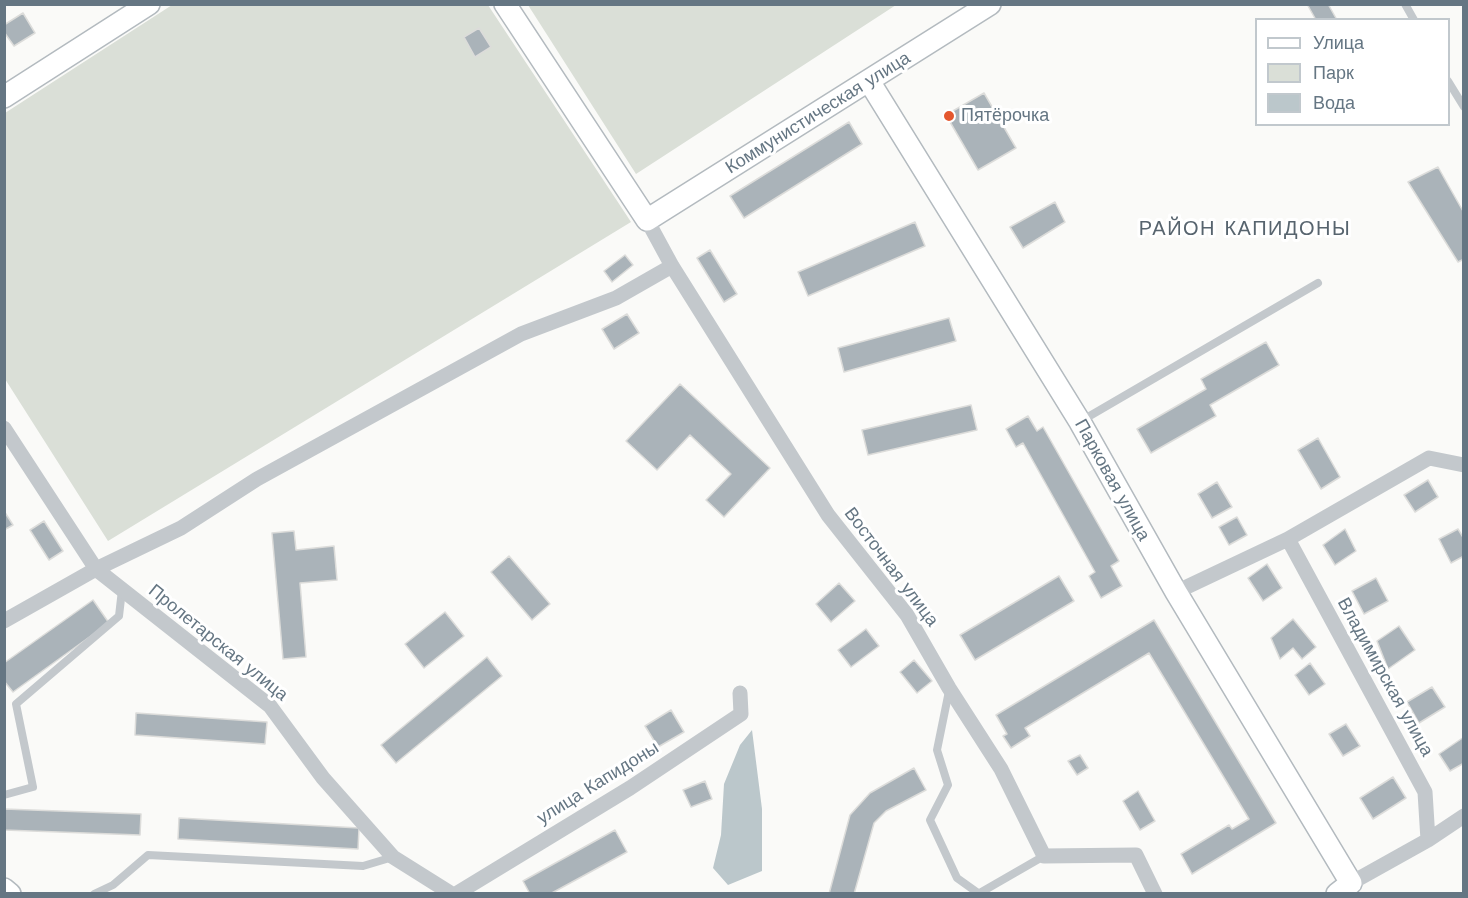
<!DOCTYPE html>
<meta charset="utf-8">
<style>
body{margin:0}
#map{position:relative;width:1468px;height:898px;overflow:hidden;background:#fafaf8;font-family:"Work Sans",sans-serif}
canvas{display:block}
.frame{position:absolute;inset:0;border:6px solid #657683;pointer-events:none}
.legend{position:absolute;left:1255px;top:18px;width:195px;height:108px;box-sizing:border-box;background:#fff;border:2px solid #c1c8cd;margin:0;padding:8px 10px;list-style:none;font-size:18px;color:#657683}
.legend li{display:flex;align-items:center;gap:12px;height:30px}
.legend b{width:30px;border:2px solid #c1c8cd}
</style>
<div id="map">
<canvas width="1468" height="898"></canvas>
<div class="frame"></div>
<ul class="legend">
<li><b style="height:8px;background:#fff"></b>Улица</li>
<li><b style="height:16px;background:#dadfd7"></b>Парк</li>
<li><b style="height:16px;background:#bbc7cb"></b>Вода</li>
</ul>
</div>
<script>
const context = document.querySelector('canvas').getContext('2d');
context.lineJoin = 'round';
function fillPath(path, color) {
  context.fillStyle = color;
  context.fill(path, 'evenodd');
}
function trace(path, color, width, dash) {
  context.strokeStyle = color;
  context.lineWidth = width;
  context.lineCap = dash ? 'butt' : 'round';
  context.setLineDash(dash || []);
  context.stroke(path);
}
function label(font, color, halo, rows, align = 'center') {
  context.font = font + ' "Work Sans",sans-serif';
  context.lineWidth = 6;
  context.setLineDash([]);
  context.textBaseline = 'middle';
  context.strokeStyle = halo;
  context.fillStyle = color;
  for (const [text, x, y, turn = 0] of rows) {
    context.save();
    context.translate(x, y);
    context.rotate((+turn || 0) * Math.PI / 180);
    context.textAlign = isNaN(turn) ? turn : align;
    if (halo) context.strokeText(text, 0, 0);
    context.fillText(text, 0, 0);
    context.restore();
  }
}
const green = new Path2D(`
 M172 5H488L631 222 108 541 5 379V113Z
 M528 5H896L636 174Z`);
const water = new Path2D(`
 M752 730 762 809V871L728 885 713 868 721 835 724 784 740 745Z`);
const building = new Path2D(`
 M1307 4H1328L1337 20H1316Z
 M23 13 35 33 14 46 4 32V25Z
 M479 28 491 47 475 57 464 37Z
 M984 93 1016 148 978 170 946 115Z
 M849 122 862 144 744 218 730 196Z
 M1438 167 1464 213V259L1458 262 1408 182Z
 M1055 202 1065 222 1023 248 1010 227Z
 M915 222 925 246 808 296 798 272Z
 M710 250 737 294 724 302 697 258Z
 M625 255 633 265 612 282 604 271Z
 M627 314 639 333 614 349 602 329Z
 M949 318 956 341 844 372 838 348Z
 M1266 342 1279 365 1210 405 1216 416 1151 453 1137 429 1206 389 1201 379Z
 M680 384 770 468 724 517 706 500 731 474 690 435 657 470 626 441Z
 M971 405 977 430 868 455 862 430Z
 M1028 416 1037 431 1043 427 1119 561 1111 566 1122 586 1101 598 1089 576 1095 572 1023 443 1016 447 1006 429Z
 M1318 438 1340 477 1321 489 1298 450Z
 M1428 480 1438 497 1415 512 1404 495Z
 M1217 482 1232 507 1212 518 1198 494Z
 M4 511 13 525 4 530Z
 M1237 517 1247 535 1229 545 1219 527Z
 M44 521 63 551 49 560 30 530Z
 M1345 529 1356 551 1335 565 1323 545Z
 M1458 529 1464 539V556L1451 563 1439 539Z
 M294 531 296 550 334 546 337 580 300 583 306 657 283 659 272 533Z
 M509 556 550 604 532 620 491 572Z
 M1267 564 1282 588 1263 601 1248 578Z
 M1059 576 1074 601 975 660 960 635Z
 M1376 578 1388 601 1364 614 1352 591Z
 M839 583 855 601 831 622 816 604Z
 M93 600 109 623 13 692 4 681V663Z
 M445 612 464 636 424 668 405 644Z
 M1293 619 1316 647 1302 659 1293 648 1280 659 1271 638Z
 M1154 620 1276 823 1192 874 1181 854 1229 825 1232 829 1249 819 1149 653 1025 728 1030 736 1011 748 1003 736 1007 734 996 715Z
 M1399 626 1415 650 1388 669 1377 641Z
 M866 629 879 646 851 667 838 650Z
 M487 657 502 676 396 763 381 745Z
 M914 660 932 681 917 693 900 672Z
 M1310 663 1325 684 1309 695 1295 675Z
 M1432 687 1445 707 1419 723 1407 702Z
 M671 710 684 732 658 747 645 726Z
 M136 713 267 722 265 744 135 735Z
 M1346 724 1360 746 1343 756 1329 734Z
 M1464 737V763L1450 771 1439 754Z
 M1080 755 1088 768 1077 775 1068 761Z
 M914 768 926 790 886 811 874 823 854 894H829L850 815 870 793Z
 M1393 777 1406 798 1373 819 1360 798Z
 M705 781 712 799 691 807 683 790Z
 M1138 791 1155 821 1140 830 1123 801Z
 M4 809 141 814 140 835 4 830Z
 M179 818 359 828 358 849 178 839Z
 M615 830 627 852 550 894H530L523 881Z`);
const lane = new Path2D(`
 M1405 4 1414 20
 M1448 81 1464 107
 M1081 421 1318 283
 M949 691 937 750 948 785 930 820 957 878 978 893
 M4 795 33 787 16 704 119 616 122 590
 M94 894 113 885 148 855 363 866 393 857
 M978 894 1044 856`);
const street = new Path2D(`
 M647 220 672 266 828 515 907 615 949 688 1001 769 1044 856 1136 855 1155 894
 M4 428 96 569 270 706 323 778 393 857 452 894
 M1288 539 1425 792 1428 840
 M1176 592 1288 539 1429 458 1464 465
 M4 621 96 569 181 528 257 479 521 334 616 298 672 266
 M1351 883 1428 840 1464 816
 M456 894 630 788 741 714 740 693`);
const secondary = new Path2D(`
 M505 4 647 220 990 4
 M869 81 1080 422 1176 592 1351 883 1337 894
 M4 97 149 4
 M4 889 10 894`);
const markers = [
 [949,116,6,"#e4572e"]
];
const streetNames = [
 ["Коммунистическая улица",818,113,-32],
 ["Парковая улица",1112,480,61],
 ["Восточная улица",891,567,53],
 ["Пролетарская улица",218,643,39],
 ["Владимирская улица",1385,677,61],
 ["улица Капидоны",598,783,-32]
];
const poiNames = [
 ["Пятёрочка",961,116]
];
const neighbourhoodNames = [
 ["РАЙОН КАПИДОНЫ",1245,229]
];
fillPath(green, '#dadfd7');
fillPath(water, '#bbc7cb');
fillPath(building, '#aab3b9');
trace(building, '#dcdcda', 1.5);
trace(secondary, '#b3babf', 24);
trace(lane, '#c3c8cc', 8);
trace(street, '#c3c8cc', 15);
trace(secondary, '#fff', 21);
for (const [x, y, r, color] of markers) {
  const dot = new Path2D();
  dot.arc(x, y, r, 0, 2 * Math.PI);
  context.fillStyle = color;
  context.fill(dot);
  trace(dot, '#fff', 2);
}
label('18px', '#657683', '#fff', streetNames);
label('18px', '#657683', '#fff', poiNames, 'left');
context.letterSpacing = '1.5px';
label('20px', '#57646e', '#fff', neighbourhoodNames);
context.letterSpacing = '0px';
</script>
